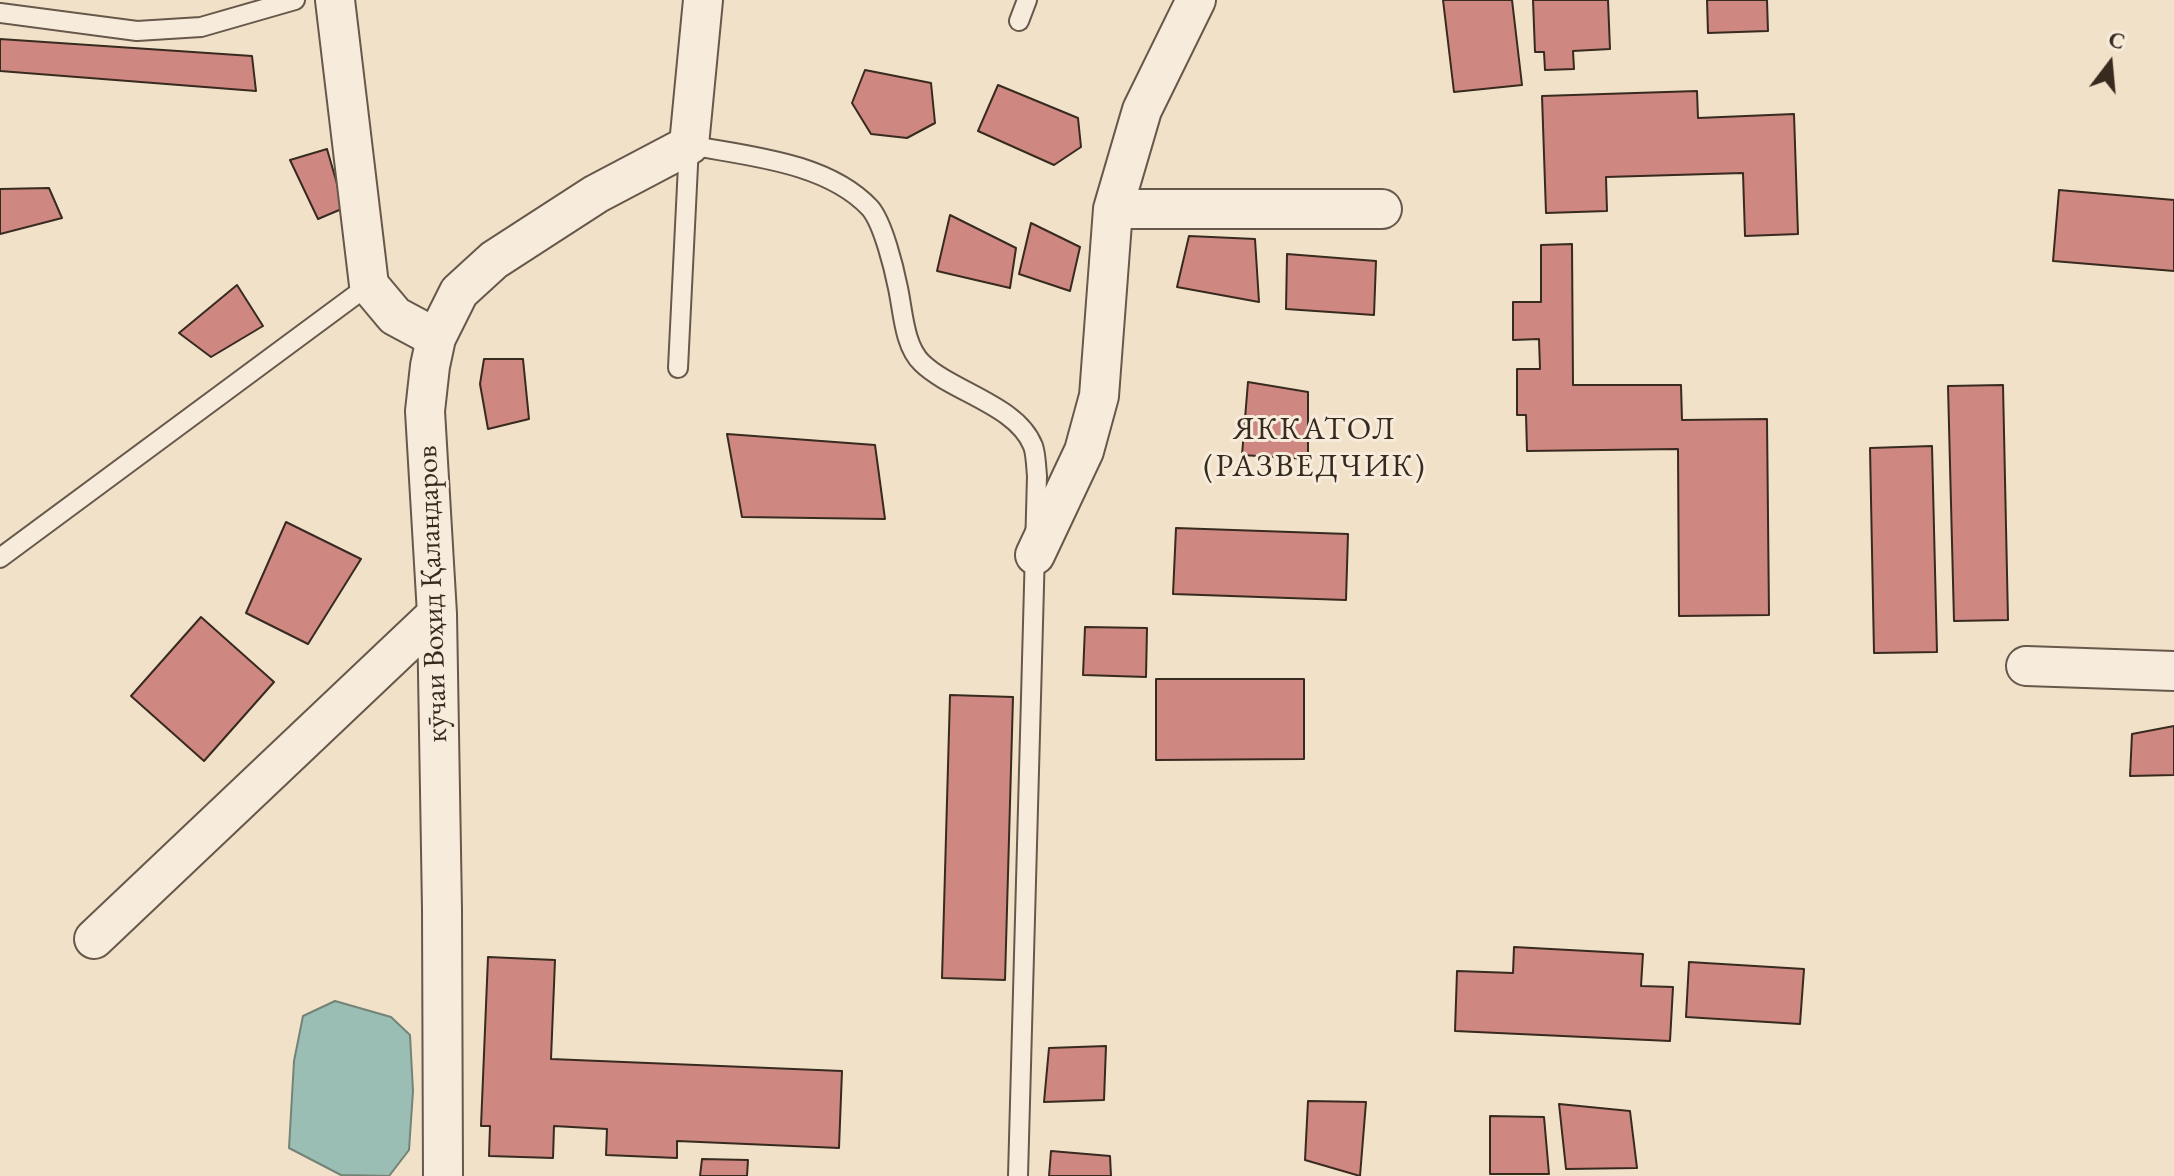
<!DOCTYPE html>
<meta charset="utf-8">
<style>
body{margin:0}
#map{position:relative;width:2174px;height:1176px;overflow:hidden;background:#f2e1c9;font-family:"EB Garamond",serif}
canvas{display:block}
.north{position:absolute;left:2070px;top:24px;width:80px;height:80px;-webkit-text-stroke:6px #f7ecdc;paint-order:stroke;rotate:16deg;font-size:22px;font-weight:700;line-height:32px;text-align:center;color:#372a1f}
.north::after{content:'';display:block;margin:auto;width:28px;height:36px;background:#372a1f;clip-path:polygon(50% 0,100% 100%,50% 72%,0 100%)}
</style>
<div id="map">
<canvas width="2174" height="1176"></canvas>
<div class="north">С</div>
</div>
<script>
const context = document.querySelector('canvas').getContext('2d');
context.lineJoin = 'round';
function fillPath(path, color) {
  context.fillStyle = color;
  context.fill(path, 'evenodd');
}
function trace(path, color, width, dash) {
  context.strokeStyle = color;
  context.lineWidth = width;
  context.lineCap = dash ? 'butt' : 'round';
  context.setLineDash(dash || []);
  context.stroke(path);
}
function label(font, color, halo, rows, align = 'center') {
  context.font = font + ' "EB Garamond",serif';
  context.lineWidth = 6;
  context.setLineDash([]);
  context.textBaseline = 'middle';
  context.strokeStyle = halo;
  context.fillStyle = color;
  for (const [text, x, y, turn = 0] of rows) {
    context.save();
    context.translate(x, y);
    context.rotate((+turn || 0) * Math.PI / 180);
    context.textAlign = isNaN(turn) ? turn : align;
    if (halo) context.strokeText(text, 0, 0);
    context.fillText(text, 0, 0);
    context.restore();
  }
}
const water = new Path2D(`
 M335 1001 391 1017 410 1035 413 1091 409 1150 389 1176 341 1175 289 1148 294 1061 303 1016Z`);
const building = new Path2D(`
 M1443 0H1512L1522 85 1454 92Z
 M1533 0H1608L1610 49 1573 51 1574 69 1545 70 1544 52H1535Z
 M1707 0H1767L1768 31 1708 33Z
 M0 39 252 56 256 91 0 71Z
 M865 70 931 83 935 123 907 138 871 134 852 103Z
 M998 85 1078 118 1081 147 1054 165 978 131Z
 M1697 91 1698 118 1794 114 1798 234 1745 236 1743 173 1606 177 1607 211 1546 213 1542 96Z
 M327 149 344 208 318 219 290 160Z
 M49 188 62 218 0 234V189Z
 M2059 190 2174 200V271L2053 261Z
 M950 215 1016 248 1010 288 937 271Z
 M1031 223 1080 247 1070 291 1019 274Z
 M1189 236 1255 239 1259 302 1177 287Z
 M1572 244 1573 385H1681L1682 420 1767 419 1769 615 1679 616 1678 449 1527 451 1526 415H1517V369H1540L1539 339 1513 340V302H1541V245Z
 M1287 254 1376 261 1374 315 1286 309Z
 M237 285 263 326 211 357 179 333Z
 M484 359H523L529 419 488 429 480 384Z
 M1248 382 1308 392V459L1242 455Z
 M2003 385 2008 620 1954 621 1948 386Z
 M727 434 875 445 885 519 742 517Z
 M1932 446 1937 652 1874 653 1870 448Z
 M286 522 361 559 308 644 246 613Z
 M1176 528 1348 534 1346 600 1173 594Z
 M201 617 274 682 204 761 131 696Z
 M1085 627 1147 628 1146 677 1083 675Z
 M1156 679H1304V759L1156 760Z
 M950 695 1013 697 1005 980 942 978Z
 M2174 726V775L2130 776 2132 734Z
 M1514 947 1643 954 1641 986 1673 987 1670 1041 1455 1031 1457 971 1513 973Z
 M488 957 555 960 551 1059 842 1071 839 1148 677 1141V1158L606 1155 607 1129 554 1126 553 1158 489 1156 490 1126H481Z
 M1689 962 1804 969 1800 1024 1686 1017Z
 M1106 1046 1104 1100 1044 1102 1049 1048Z
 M1308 1101 1366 1102 1360 1176 1305 1160Z
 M1559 1104 1630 1111 1637 1168 1566 1169Z
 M1490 1116 1544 1117 1549 1174H1490Z
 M1051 1151 1110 1156 1111 1176H1049Z
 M702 1159 748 1160 747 1176H700Z`);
const service = new Path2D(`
 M0 13 137 31 201 27 295 0
 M1019 21 1027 0
 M678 368 689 145C747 156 827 162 870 208 883 223 894 268 898 288 903 311 904 346 922 363 952 392 1017 405 1033 446 1036 454 1036 466 1037 476L1018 1176
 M0 558 369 285`);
const minor = new Path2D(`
 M335 0 369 285 395 316 436 338
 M1113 209H1382
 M1035 555 1084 451 1099 396 1113 209 1142 110 1196 0
 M2026 666 2174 671
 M94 939 437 614
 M443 1176 442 909 437 614 425 411 430 366 436 338 459 292 494 260 596 194 689 145 703 0`);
const streetNames = [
 ["кӯчаи Воҳид Қаландаров",433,594,-92]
];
const neighbourhoodNames = [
 ["ЯККАТОЛ",1315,430],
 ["(РАЗВЕДЧИК)",1315,467]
];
fillPath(water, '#9bbeb4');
trace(water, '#738378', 2);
fillPath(building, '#cf8781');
trace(building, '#372a1f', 2);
trace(service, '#66584a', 22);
trace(minor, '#66584a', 42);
trace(service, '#f7ecdc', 18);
trace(minor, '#f7ecdc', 38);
label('30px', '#372a1f', '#f7ecdc', streetNames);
context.letterSpacing = '2px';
label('32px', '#372a1f', '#f7ecdc', neighbourhoodNames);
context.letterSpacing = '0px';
</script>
